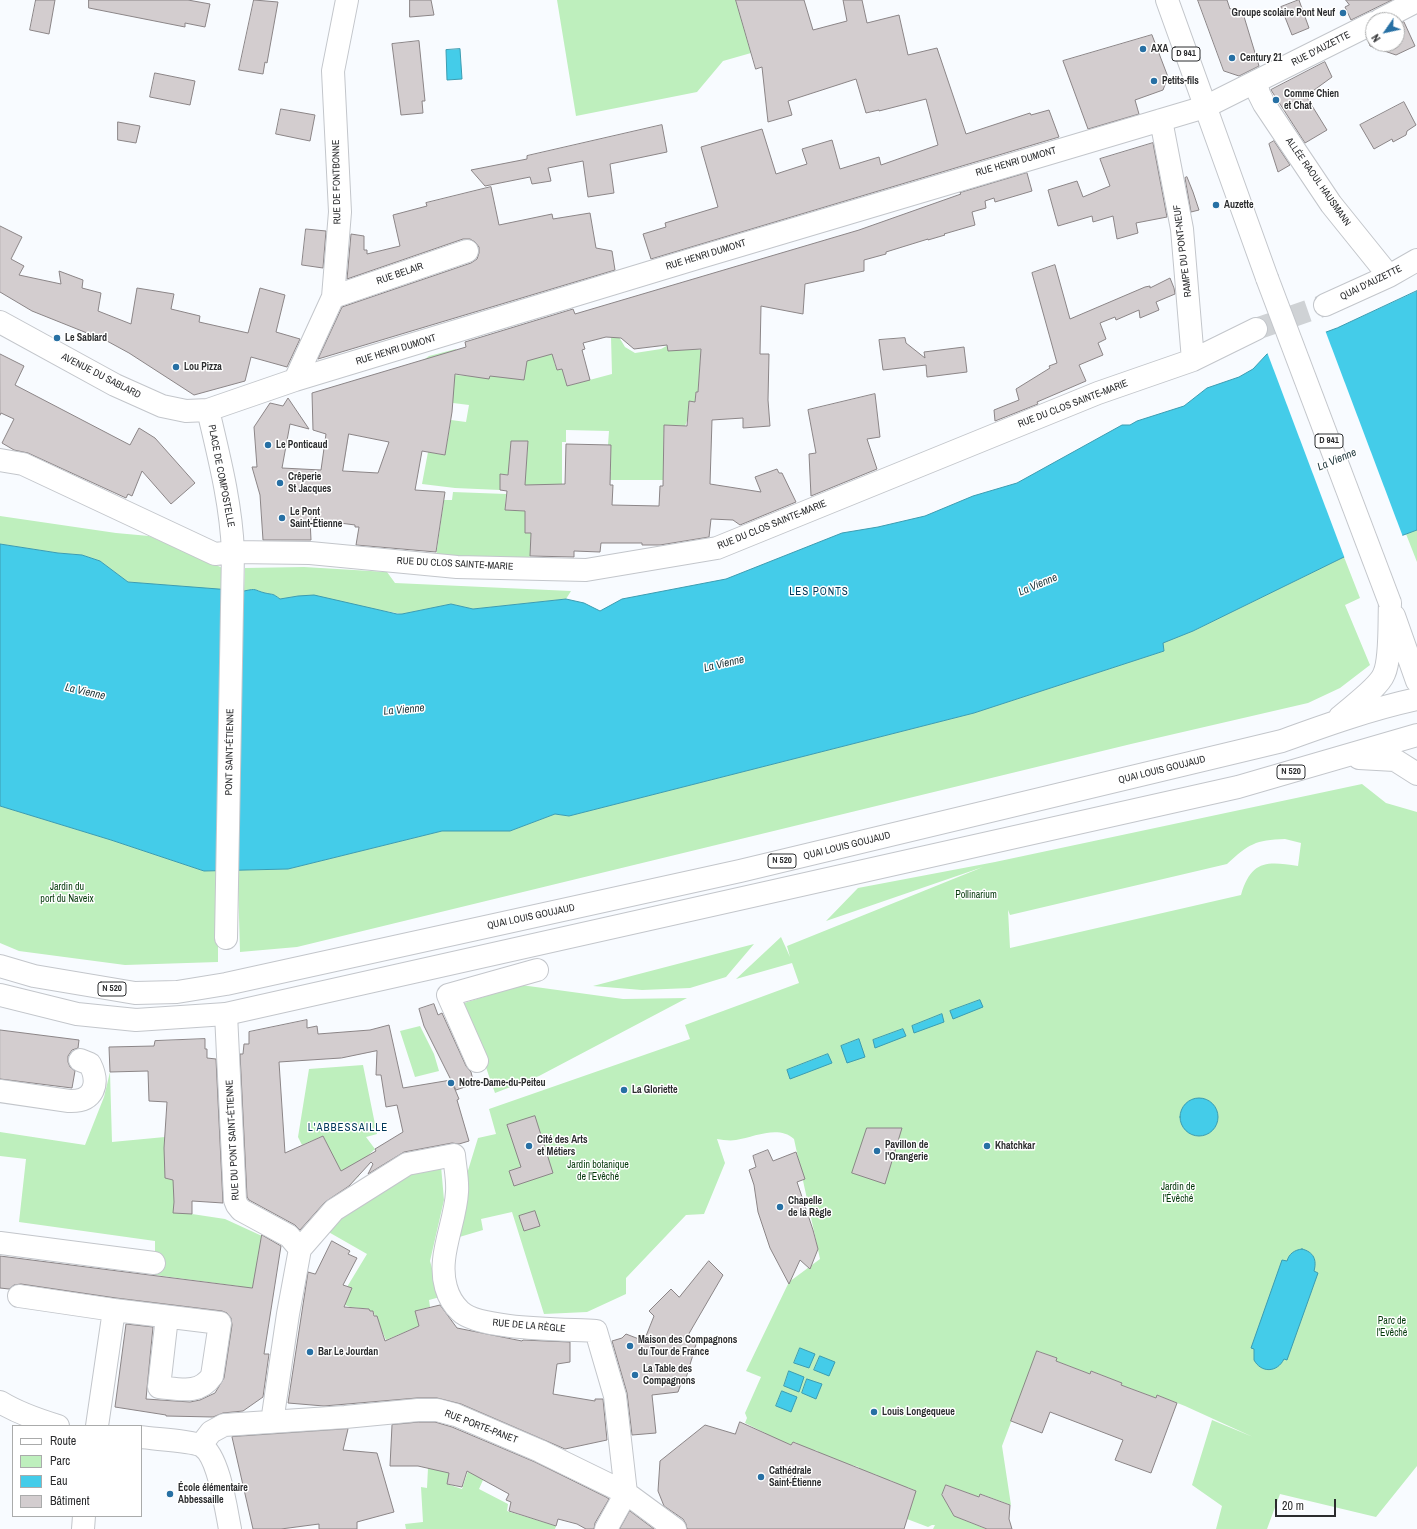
<!DOCTYPE html>
<meta charset="utf-8">
<style>
body{margin:0}
#map{position:relative;width:1417px;height:1529px;overflow:hidden;background:#f8fbff;font-family:"Archivo Narrow",sans-serif}
canvas{display:block}
.legend{position:absolute;left:12px;top:1425px;width:130px;height:92px;box-sizing:border-box;background:#fff;border:1px solid #aaabab;margin:0;padding:5px 7px;list-style:none;font-size:12px;color:#2b2c2e}
.legend li{display:flex;align-items:center;gap:8px;height:20px}
.legend b{width:20px;border:1px solid #aaabab}
.north{position:absolute;left:1365px;top:12px;width:40px;height:40px;box-sizing:border-box;background:#fff;border:1px solid #aaabab;border-radius:50%;rotate:236deg;font-size:11px;font-weight:700;line-height:16px;text-align:center;color:#2b2c2e}
.north::after{content:'';display:block;margin:auto;width:14px;height:18px;background:#2770a4;clip-path:polygon(50% 0,100% 100%,50% 72%,0 100%)}
.scale{position:absolute;left:1275px;top:1499px;width:61px;height:18px;box-sizing:border-box;border:2px solid #2b2c2e;border-top:0;padding-left:5px;font-size:12px;line-height:14px;white-space:nowrap;color:#2b2c2e;-webkit-text-stroke:3px #fff;paint-order:stroke}
</style>
<div id="map">
<canvas width="1417" height="1529"></canvas>
<ul class="legend">
<li><b style="height:5px;background:#fff"></b>Route</li>
<li><b style="height:11px;background:#beefbd"></b>Parc</li>
<li><b style="height:11px;background:#44cce9"></b>Eau</li>
<li><b style="height:11px;background:#d3cdcf"></b>Bâtiment</li>
</ul>
<div class="north">N</div>
<div class="scale">20 m</div>
</div>
<script>
const context = document.querySelector('canvas').getContext('2d');
context.lineJoin = 'round';
function fillPath(path, color) {
  context.fillStyle = color;
  context.fill(path, 'evenodd');
}
function trace(path, color, width, dash) {
  context.strokeStyle = color;
  context.lineWidth = width;
  context.lineCap = dash ? 'butt' : 'round';
  context.setLineDash(dash || []);
  context.stroke(path);
}
function label(font, color, halo, rows, align = 'center') {
  context.font = font + ' "Archivo Narrow",sans-serif';
  context.lineWidth = 3;
  context.setLineDash([]);
  context.textBaseline = 'middle';
  context.strokeStyle = halo;
  context.fillStyle = color;
  for (const [text, x, y, turn = 0] of rows) {
    context.save();
    context.translate(x, y);
    context.rotate((+turn || 0) * Math.PI / 180);
    context.textAlign = isNaN(turn) ? turn : align;
    if (halo) context.strokeText(text, 0, 0);
    context.fillText(text, 0, 0);
    context.restore();
  }
}
const green = new Path2D(`
 M557 0H736L751 53 723 61 697 92 576 116Z
 M611 337H619L625 347 635 353 661 349 676 341 692 348 701 350 698 392H696L695 402 689 401 688 418 685 426 664 425 663 480H605L606 472H611V445H608L609 431 566 430V442H562V484L515 490 513 475 501 474 500 490 455 488 422 484 428 452 445 455 451 420 466 422 469 405 453 403V399L421 420 425 359 429 356 456 349 454 375 474 376 491 367 558 352 554 362 557 370 562 369 567 386 612 374ZM511 441H528L527 456H510Z
 M453 492 506 494 505 510 525 511V533H531L530 561 436 556 444 500H452Z
 M0 516 116 533 149 536 225 569 224 590 128 582 100 561 82 555 58 553 0 544Z
 M1417 530V562L1406 534Z
 M1344 557 1360 598 1345 605 1370 665 1340 688 1308 703 1131 744 297 947 240 952 238 882 239 870 288 869 442 831H510L555 814 569 816 974 713 1164 651 1162 643 1193 631Z
 M304 567 387 572 395 583 571 591 566 599 473 609 451 604 402 614 298 596 280 599C272 593 274 595 265 593 253 590 258 588 244 591L245 568Z
 M1362 784 1386 803 1417 812V1466L1376 1517 1280 1494 1267 1529H1216L1222 1506 1192 1485 1212 1420 1253 1437 1185 1406 1157 1395 1156 1398 1121 1385 1122 1383 1091 1371 1090 1374 1056 1361V1358L1038 1351 1002 1446 1011 1505 981 1494 979 1497 946 1485 942 1495 954 1516 986 1529H933L935 1525H932L928 1527 907 1519 914 1497 911 1496 914 1490 907 1487 905 1493 893 1489 896 1483 890 1480 887 1486 874 1481 877 1475 871 1473 868 1478 856 1474 859 1467 851 1465 849 1470 836 1465 838 1460 833 1458 831 1463 817 1454 818 1451 814 1450 812 1454 795 1447 797 1443 793 1442 791 1445 765 1436V1433L745 1423 747 1418 745 1413 761 1377 746 1371 789 1282 820 1259 794 1139C778 1125 755 1137 736 1140 730 1141 723 1140 717 1139L725 1163 704 1214 686 1215 626 1278V1294L587 1312 544 1314 512 1212 481 1219 483 1230 456 1238 466 1177 478 1138 496 1134 489 1109 690 1039 685 1025 799 983 792 963 736 979 781 937 790 957 787 946 983 867 826 921 858 888 995 862ZM1285 839 1301 843 1298 866C1267 861 1251 860 1241 895L1010 948 1008 910 1010 915 1227 864C1249 844 1255 840 1285 839Z
 M0 806 111 840 204 871H218V962L125 965 19 951 0 943Z
 M754 944 726 977 690 988 642 990 593 986Z
 M521 985 623 999 687 998 539 1076 495 1093 483 1059 458 1005Z
 M420 1026 434 1054 439 1071 415 1077 400 1031Z
 M363 1065 377 1134 366 1137 375 1149 354 1169 359 1176 355 1179 354 1181 350 1183 325 1151 329 1148 323 1136 302 1145 298 1137 309 1069Z
 M110 1072 112 1142 165 1137V1178L173 1180 192 1214 225 1219 262 1236 243 1342 227 1340 233 1319 238 1286 155 1275V1241L19 1222 26 1159 0 1156V1132L85 1145 104 1097Z
 M441 1166 444 1200 430 1261 440 1297 429 1300 430 1307 415 1311 419 1326 386 1340 373 1311H370L369 1309 350 1307 345 1305 347 1287 367 1254 325 1230 401 1173Z
 M451 1464 447 1484 462 1489 468 1471 483 1480 479 1489 508 1504 507 1511 556 1526 555 1529H406L405 1524 423 1522 421 1487 427 1488 428 1468Z`);
const water = new Path2D(`
 M460 49 462 79 447 80 446 50Z
 M1417 291V530L1344 557 1193 631 1163 643 1164 651 974 713 569 816 555 814 510 831H442L288 869 204 871 111 840 0 806V544L58 553 82 555 100 561 128 582 244 591C258 588 253 590 265 593 274 595 272 593 280 599L298 596 314 595 397 614H402L451 604 473 609 566 599 584 603 600 611 622 599 726 579 842 533 878 527 925 516 973 496 1017 483 1122 425H1130L1137 421 1184 406 1207 388 1239 377 1253 369 1267 354 1337 328Z
 M980 1000 983 1007 953 1019 950 1011Z
 M942 1014 944 1022 914 1033 912 1026Z
 M903 1029 906 1036 875 1048 873 1040Z
 M859 1039 865 1057 847 1063 841 1046Z
 M828 1054 832 1063 790 1079 787 1070Z
 M1180 1117a19 19 0 1 1 38 0a19 19 0 1 1-38 0Z
 M1302 1249C1314 1252 1317 1260 1314 1271L1318 1273 1287 1360 1284 1359C1277 1373 1261 1373 1254 1360V1349L1251 1348 1282 1260 1287 1261C1289 1254 1294 1250 1302 1249Z
 M800 1348 815 1354 809 1368 794 1363Z
 M820 1356 835 1362 829 1376 814 1370Z
 M789 1371 804 1377 799 1392 784 1386Z
 M807 1379 822 1384 816 1399 802 1393Z
 M782 1391 797 1397 791 1412 776 1406Z`);
const pier = new Path2D(`
 M1325 330 1403 537 1345 559 1267 352Z`);
const building = new Path2D(`
 M36 0H55L49 34 30 30Z
 M89 0H188L210 4 205 27 185 23V27L89 8Z
 M254 0 278 2 267 63 265 62 263 74 239 70Z
 M410 0H431L434 15 410 17Z
 M736 0H804L813 30 847 21 843 0H862L867 23 899 15 908 55 937 48 966 134 1030 113 1031 115 1049 110 1059 137 651 259 643 234 666 227 665 223 718 207 701 147 762 129 776 174 807 164 802 149 832 140 840 169 879 157 881 165 938 145 926 99 879 111V110L866 113 856 79 788 101 792 115 768 122 762 67 756 69Z
 M1198 0H1227L1230 9 1234 8 1236 13 1242 10 1259 66 1239 76 1224 71Z
 M1299 0 1309 28 1292 35 1281 7Z
 M1346 0H1392L1351 20 1345 7 1349 5Z
 M1404 22 1415 46 1396 55 1370 46 1368 40 1373 37V44H1397V25Z
 M1152 35 1168 77 1163 90 1135 100 1139 114 1088 129 1063 61Z
 M419 41 425 101H422L423 113 401 115 392 44Z
 M1325 62 1332 77 1306 96 1327 130 1305 143 1271 90Z
 M155 73 195 81 190 105 150 97Z
 M1404 102 1416 125 1407 131 1406 135 1393 142 1392 139 1374 149 1360 125Z
 M281 109 315 115 310 141 276 134Z
 M118 122 140 126 136 143 118 140Z
 M662 125 667 152 610 164 614 193 588 197 583 161 548 168 551 181 532 184 530 177 485 186 471 170 527 159V156Z
 M1274 141 1290 165 1278 172 1269 144Z
 M1153 143 1167 217 1136 223 1138 233 1117 239 1113 216 1093 222 1092 216 1058 226 1048 190 1077 181 1083 197 1110 186 1100 159Z
 M1027 173 1032 191 995 202 994 198 985 201 986 208 972 212 975 225 944 234 945 235 928 240V239L886 252V254L864 260V271L805 284 803 314 761 306 760 354H769L768 400 770 426 743 428V418L712 420 710 484 761 492 755 477 777 469 779 473H782L796 502 740 525 733 520 711 519 709 537 660 545H642V543H601L600 552 574 551V557L530 556 531 533H525V511L505 510 507 491 500 490V474L508 475 511 441H528L525 485 565 484 566 444 611 445 610 485H613L612 505 659 506 660 486H663L664 425 687 426 689 401 695 402 696 392H698L701 349 668 351 667 345 634 349 621 338 606 337 583 343 585 349 582 350 590 380 567 386 562 369 557 370 552 354 527 361 524 380 490 376 489 379 455 374 452 412 445 455 422 451 415 490 445 492 436 552 356 545 359 527H355V525L310 519 311 540H263L260 495 252 467H257L254 427 270 403 283 406 288 398 309 429 290 424 282 468 321 470 326 434 313 430 312 393 466 347 465 342 573 309 575 314 859 230 961 194 960 193ZM349 434 389 442 378 473 343 471Z
 M1187 177 1193 192 1199 210 1191 212 1185 178Z
 M491 187 499 225 552 214 553 219 590 213 596 248 612 251 615 270 318 359 342 307 471 263 477 259 479 253V247L475 242 470 239H463L347 279 351 234 364 236V250H367V254L400 246 393 215 427 206 426 203Z
 M0 226 22 237 11 259 24 266 19 275 61 284 59 271 83 280 82 288 101 293 98 311 131 324 137 288 174 294 171 309 200 316 199 322 248 333 260 288 285 295 276 332 300 339 287 367 251 357 245 381 194 395 129 353 107 341 32 311 0 292Z
 M306 229 326 231 323 268 302 265Z
 M1055 265 1070 319 1145 287 1150 286V288L1170 278 1174 288 1175 294 1156 302 1159 310 1140 318 1139 310 1116 320 1115 317 1100 323 1106 339 1098 343 1103 355 1079 365 1086 381 1037 402 1038 404 995 421 994 410 1019 400 1016 389 1050 368 1049 366 1057 363 1032 273Z
 M905 338 906 343 925 358 924 352 964 347 967 372 927 377 926 365 883 370 879 340Z
 M0 354 24 366 15 385 130 445 139 428 155 438 195 483 171 504 142 471 132 496 128 494 126 498 28 453 14 450 2 443 14 419 1 413 0 415Z
 M875 394 880 437 867 439 877 469 811 496 809 454 816 453 808 410Z
 M434 1004 438 1015 442 1013 466 1066 471 1072 474 1084 456 1090 424 1026 419 1009Z
 M307 1020V1028L317 1026 318 1034 370 1030 389 1025 403 1088 451 1080 459 1099 457 1100 469 1141 459 1144 452 1143 404 1152 368 1174 373 1164 371 1162 349 1186 325 1202 300 1230 295 1225 249 1200 247 1197 240 1054H243L244 1044H249V1032ZM377 1051 376 1075H381L386 1107 397 1105 403 1132 375 1149 376 1151 341 1171 323 1136 285 1153 279 1062 341 1058Z
 M0 1030 79 1040 78 1048 72 1050 68 1056V1062L70 1067 75 1071 72 1088 0 1079Z
 M205 1039V1049H207V1058L216 1059 223 1203 192 1201V1214L173 1213 174 1202 173 1180 165 1178 164 1148 167 1102 149 1101 148 1071 110 1072 109 1047 154 1046 155 1041Z
 M535 1116 553 1173 514 1186 509 1171 521 1167 507 1125Z
 M867 1128H902L885 1184 852 1173Z
 M768 1150 773 1161 796 1152 805 1179 797 1182 813 1230 818 1249 810 1269 800 1260 789 1284 770 1248 758 1212 754 1185 749 1170 756 1167 753 1156Z
 M535 1211 540 1226 524 1231 519 1216Z
 M262 1235 281 1246 264 1354H269L263 1397 243 1411 223 1413 213 1417 166 1416V1415L115 1407 126 1324 153 1327 146 1399 190 1402 200 1400 215 1393 224 1378 232 1325 231 1318 227 1313 222 1311 116 1298 21 1284 14 1285 9 1289 0 1288V1256L252 1288Z
 M332 1241 350 1251 348 1254 357 1258 343 1285 352 1288 344 1307 369 1309 370 1311H373L374 1316H377L385 1341 419 1326 415 1311 440 1305 457 1328 522 1341 523 1340 570 1342V1362L557 1364 553 1394 595 1401V1399H603L607 1440 565 1449 461 1404 437 1398H417L324 1406 288 1403 308 1272 315 1274Z
 M709 1261 723 1275 687 1337 697 1341 686 1378H683L678 1392 652 1395 656 1433 632 1435 627 1393 612 1341 622 1338 626 1334 644 1341 654 1316 649 1311 671 1289 679 1297Z
 M1037 1351 1057 1358 1056 1361 1090 1374 1091 1371 1122 1383 1121 1385 1156 1398 1157 1395 1177 1403 1151 1473 1115 1460 1123 1440 1050 1412 1042 1433 1011 1421Z
 M419 1422H435L452 1427 535 1462 606 1497 609 1499 595 1523 594 1529H586L577 1524 558 1519 556 1526 509 1511 511 1502 506 1500 509 1494 467 1471 462 1487 447 1484 449 1473 418 1466H390L392 1425Z
 M740 1422 791 1445 793 1442 916 1491 904 1529H687L686 1524 683 1519 664 1506 658 1491 660 1461 705 1425 735 1434Z
 M348 1429 343 1450 377 1453 394 1512 357 1522V1529H319V1524L281 1529H253L232 1437Z
 M946 1485 979 1497 980 1494 1010 1505 1009 1519 1012 1529H987L954 1516 942 1495Z
 M630 1511 654 1529H620Z`);
const minorTunnel = new Path2D(`
 M1256 329 1325 305`);
const minor = new Path2D(`
 M1380 20 1417 1
 M1256 82 1259 94 1264 104 1331 204 1389 276
 M1161 120 1182 229 1193 360
 M333 297 467 251
 M1325 305 1389 276 1417 260
 M0 322 115 385 162 406 186 411 208 410 295 380 694 259 1205 107 1373 23
 M295 380 333 297 340 212 333 71 347 0
 M208 410C219 457 231 503 233 552L226 938
 M0 460 23 464 215 554 233 552 310 553 457 567 586 570 717 548 1098 393 1193 360 1256 329
 M226 1014 235 1200 237 1205 241 1210 289 1236 300 1249 288 1314 272 1422
 M477 1061 448 995 537 970
 M0 1091 69 1101C94 1102 100 1084 90 1064L80 1060
 M0 1243 154 1263
 M300 1249 334 1210 407 1164 454 1155C455 1167 458 1180 457 1192 456 1214 446 1238 444 1260 442 1278 446 1298 460 1311 479 1330 567 1329 596 1331L615 1396 626 1493 606 1529
 M19 1296 114 1310 97 1426
 M114 1310 220 1323 212 1376C199 1395 180 1389 159 1387L167 1317
 M201 1445 211 1432 224 1425 345 1417 418 1410H437L456 1415 540 1451 626 1493 675 1529
 M83 1529 84 1516`);
const major = new Path2D(`
 M1167 0 1267 278
 M1394 616 1417 681
 M1340 717C1351 707 1379 687 1384 674 1391 659 1389 621 1390 603
 M1359 758 1395 760 1417 774
 M0 966 34 976 135 993 177 992 226 984 740 871 1282 741C1326 725 1371 709 1417 699
 M0 995 77 1014 136 1020 226 1014 1238 787 1417 735
 M0 1402C18 1413 38 1420 58 1426
 M141 1437C153 1439 194 1441 202 1446 219 1457 226 1509 230 1529`);
const majorBridge = new Path2D(`
 M1267 278 1390 603`);
const markers = [
 [1343,13,4,"#2770a4"],
 [1143,49,4,"#2770a4"],
 [1232,58,4,"#2770a4"],
 [1154,81,4,"#2770a4"],
 [1276,100,4,"#2770a4"],
 [1216,205,4,"#2770a4"],
 [57,338,4,"#2770a4"],
 [176,367,4,"#2770a4"],
 [268,445,4,"#2770a4"],
 [280,483,4,"#2770a4"],
 [282,518,4,"#2770a4"],
 [451,1083,4,"#2770a4"],
 [624,1090,4,"#2770a4"],
 [529,1146,4,"#2770a4"],
 [987,1146,4,"#2770a4"],
 [877,1151,4,"#2770a4"],
 [780,1207,4,"#2770a4"],
 [630,1346,4,"#2770a4"],
 [310,1352,4,"#2770a4"],
 [635,1375,4,"#2770a4"],
 [874,1412,4,"#2770a4"],
 [761,1477,4,"#2770a4"],
 [170,1494,4,"#2770a4"]
];
const shields = [
 [1186,54,28],
 [1329,441,28],
 [1291,772,28],
 [782,861,28],
 [112,989,28]
];
const shieldNames = [
 ["D 941",1186,54],
 ["D 941",1329,441],
 ["N 520",1291,772],
 ["N 520",782,861],
 ["N 520",112,989]
];
const poiNames = [
 ["Groupe scolaire Pont Neuf",1335,13,"right"],
 ["AXA",1151,49],
 ["Century 21",1240,58],
 ["Petits-fils",1162,81],
 ["Comme Chien",1284,94],
 ["et Chat",1284,106],
 ["Auzette",1224,205],
 ["Le Sablard",65,338],
 ["Lou Pizza",184,367],
 ["Le Ponticaud",276,445],
 ["Crêperie",288,477],
 ["St Jacques",288,489],
 ["Le Pont",290,512],
 ["Saint-Étienne",290,524],
 ["Notre-Dame-du-Peiteu",459,1083],
 ["La Gloriette",632,1090],
 ["Cité des Arts",537,1140],
 ["et Métiers",537,1152],
 ["Pavillon de",885,1145],
 ["l'Orangerie",885,1157],
 ["Khatchkar",995,1146],
 ["Chapelle",788,1201],
 ["de la Règle",788,1213],
 ["Maison des Compagnons",638,1340],
 ["du Tour de France",638,1352],
 ["Bar Le Jourdan",318,1352],
 ["La Table des",643,1369],
 ["Compagnons",643,1381],
 ["Louis Longequeue",882,1412],
 ["Cathédrale",769,1471],
 ["Saint-Étienne",769,1483],
 ["École élémentaire",178,1488],
 ["Abbessaille",178,1500]
];
const streetNames = [
 ["RUE D'AUZETTE",1321,49,-27],
 ["RUE HENRI DUMONT",1016,162,-16],
 ["RUE DE FONTBONNE",337,182,-91],
 ["ALLÉE RAOUL HAUSMANN",1318,182,55],
 ["RAMPE DU PONT-NEUF",1183,251,-97],
 ["RUE HENRI DUMONT",706,255,-17],
 ["RUE BELAIR",400,274,-19],
 ["QUAI D'AUZETTE",1371,283,-26],
 ["RUE HENRI DUMONT",396,350,-17],
 ["AVENUE DU SABLARD",101,376,27],
 ["RUE DU CLOS SAINTE-MARIE",1073,404,-21],
 ["PLACE DE COMPOSTELLE",221,476,79],
 ["RUE DU CLOS SAINTE-MARIE",772,525,-22],
 ["RUE DU CLOS SAINTE-MARIE",455,564,3],
 ["PONT SAINT-ÉTIENNE",230,752,-89],
 ["QUAI LOUIS GOUJAUD",1162,770,-14],
 ["QUAI LOUIS GOUJAUD",847,846,-14],
 ["QUAI LOUIS GOUJAUD",531,917,-12],
 ["RUE DU PONT SAINT-ÉTIENNE",233,1140,-93],
 ["RUE DE LA RÈGLE",529,1326,5],
 ["RUE PORTE-PANET",481,1427,21]
];
const parkNames = [
 ["Jardin du",67,887],
 ["port du Naveix",67,899],
 ["Pollinarium",976,895],
 ["Jardin botanique",598,1165],
 ["de l'Evêché",598,1177],
 ["Jardin de",1178,1187],
 ["l'Évêché",1178,1199],
 ["Parc de",1392,1321],
 ["l'Evêché",1392,1333]
];
const waterNames = [
 ["La Vienne",1337,460,-23],
 ["La Vienne",1038,585,-23],
 ["La Vienne",724,664,-13],
 ["La Vienne",85,692,13],
 ["La Vienne",404,710,-5]
];
const neighbourhoodNames = [
 ["LES PONTS",819,592],
 ["L'ABBESSAILLE",348,1128]
];
fillPath(green, '#beefbd');
fillPath(water, '#44cce9');
trace(water, '#3c9cb1', 1);
fillPath(pier, '#f8fbff');
fillPath(building, '#d3cdcf');
trace(building, '#8b8587', 1);
trace(minorTunnel, '#cfd2d5', 22, [22, 11]);
trace(minor, '#c3c6cb', 24);
trace(major, '#c3c6cb', 24);
trace(minor, '#fff', 22);
trace(major, '#fff', 22);
trace(majorBridge, '#c3c6cb', 24, []);
trace(majorBridge, '#fff', 22);
for (const [x, y, r, color] of markers) {
  const dot = new Path2D();
  dot.arc(x, y, r, 0, 2 * Math.PI);
  context.fillStyle = color;
  context.fill(dot);
  trace(dot, '#fff', 1.5);
}
for (const [x, y, w] of shields) {
  const box = new Path2D();
  box.roundRect(x - w / 2, y - 7, w, 14, 3);
  context.fillStyle = '#fff';
  context.fill(box);
  trace(box, '#2b2c2e', 1);
}
label('bold 9px', '#2b2c2e', null, shieldNames);
label('bold 10px', '#2b2c2e', '#fff', poiNames, 'left');
label('10px', '#2b2c2e', '#fff', streetNames);
label('10px', '#05390b', '#fff', parkNames);
label('italic 11px', '#233a3f', '#fff', waterNames);
context.letterSpacing = '1px';
label('11px', '#00385a', '#fff', neighbourhoodNames);
context.letterSpacing = '0px';
</script>
